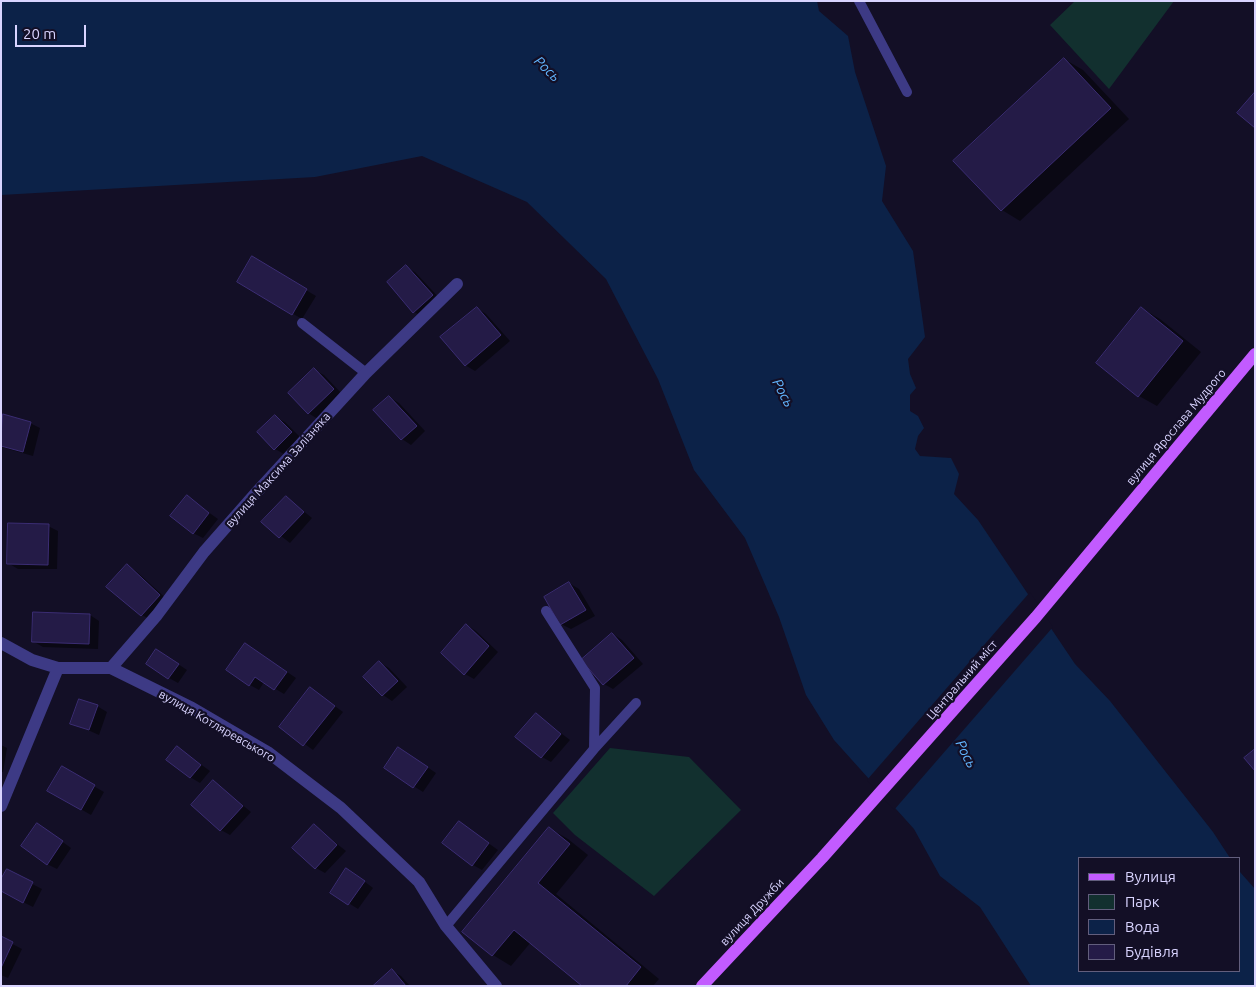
<!DOCTYPE html>
<meta charset="utf-8">
<style>
body{margin:0}
#map{position:relative;width:1256px;height:987px;overflow:hidden;background:#130f26;font-family:Ubuntu,sans-serif}
canvas{display:block}
.frame{position:absolute;inset:0;border:2px solid #d9d4ff;pointer-events:none}
.legend{position:absolute;left:1078px;top:857px;width:162px;height:115px;box-sizing:border-box;background:#130f26;border:1px solid #625e7d;margin:0;padding:6px 9px;list-style:none;font-size:15px;color:#d9d4ff}
.legend li{display:flex;align-items:center;gap:10px;height:25px}
.legend b{width:25px;border:1px solid #625e7d}
.scale{position:absolute;left:15px;top:25px;width:71px;height:22px;box-sizing:border-box;border:2px solid #d9d4ff;border-top:0;padding-left:6px;font-size:15px;line-height:18px;white-space:nowrap;color:#d9d4ff;-webkit-text-stroke:4px #130f26;paint-order:stroke}
</style>
<div id="map">
<canvas width="1256" height="987"></canvas>
<div class="frame"></div>
<ul class="legend">
<li><b style="height:6px;background:#c25bff"></b>Вулиця</li>
<li><b style="height:14px;background:#12302f"></b>Парк</li>
<li><b style="height:14px;background:#0c2248"></b>Вода</li>
<li><b style="height:14px;background:#241b47"></b>Будівля</li>
</ul>
<div class="scale">20 m</div>
</div>
<script>
const context = document.querySelector('canvas').getContext('2d');
context.lineJoin = 'round';
function fillPath(path, color) {
  context.fillStyle = color;
  context.fill(path, 'evenodd');
}
function trace(path, color, width, dash) {
  context.strokeStyle = color;
  context.lineWidth = width;
  context.lineCap = dash ? 'butt' : 'round';
  context.setLineDash(dash || []);
  context.stroke(path);
}
function label(font, color, halo, rows, align = 'center') {
  context.font = font + ' Ubuntu,sans-serif';
  context.lineWidth = 4.5;
  context.setLineDash([]);
  context.textBaseline = 'middle';
  context.strokeStyle = halo;
  context.fillStyle = color;
  for (const [text, x, y, turn = 0] of rows) {
    context.save();
    context.translate(x, y);
    context.rotate((+turn || 0) * Math.PI / 180);
    context.textAlign = isNaN(turn) ? turn : align;
    if (halo) context.strokeText(text, 0, 0);
    context.fillText(text, 0, 0);
    context.restore();
  }
}
const green = new Path2D(`
 M1075 1H1174L1109 89 1050 25Z
 M610 748 689 757 741 810 654 896 575 835 553 813Z`);
const water = new Path2D(`
 M1 1H817L819 11 848 36 855 72 886 166 882 201 913 251 925 337 908 359 910 374 916 388 910 395V411L918 416 924 428 918 436 915 449 920 456 951 458 959 474 954 494 978 520 1075 664 1110 701 1213 832 1230 858H1080V971H1240V872L1255 889V986H1031L980 907 940 876 914 829 834 740 806 695 779 617 745 538 694 470 658 379 606 279 527 202 422 156 315 177 1 195Z`);
const pier = new Path2D(`
 M1030 592 1053 627 894 810 867 780Z`);
const shadow = new Path2D(`
 M1064 59 1083 70 1129 119 1020 221 1002 210Z
 M252 258 316 296 302 319 238 282Z
 M406 267 415 272 442 301 424 317 414 312Z
 M477 308 486 314 510 341 475 371 465 365Z
 M1141 308 1160 319 1201 352 1157 406 1139 396Z
 M314 370 324 375 343 395 318 419 308 413Z
 M389 397 399 403 425 431 411 445 402 439Z
 M4 416 30 423 40 428 33 456 1 447Z
 M275 417 285 422 301 438 284 454 275 449 259 432Z
 M187 497 218 519 203 538 193 533Z
 M286 497 312 518 290 543 263 522Z
 M48 526 58 531 57 569H18L8 563Z
 M127 566 136 571 169 601 151 620 142 615Z
 M569 583 579 589 595 616 571 629 561 624Z
 M90 615 99 621 98 649 43 647 34 642Z
 M467 625 476 631 498 652 474 679 465 674Z
 M613 634 622 640 643 664 613 689 604 684Z
 M255 650 296 678 284 694 264 682 259 690 250 685Z
 M166 656 187 670 178 683 169 678Z
 M380 663 389 668 407 687 392 701 383 695 365 677Z
 M310 688 343 712 313 750 280 726Z
 M97 706 107 712 99 735 72 723Z
 M536 714 570 740 551 762 542 757Z
 M1 745 7 748 3 772H1Z
 M178 748 210 771 200 783 190 777Z
 M408 754 436 773 423 792 385 768Z
 M62 768 104 792 91 815 49 791Z
 M213 781 251 812 230 835 221 830 193 804Z
 M460 823 498 850 482 870 473 865Z
 M314 826 346 851 325 873 316 868Z
 M549 828 568 839 588 855 556 894 659 979 653 986H584L531 942 511 966 493 955Z
 M46 830 71 848 57 869 47 864Z
 M7 871 42 889 33 907 7 894Z
 M356 875 373 888 358 909 331 892Z
 M1 938 22 949 8 978 1 975Z
 M392 971 401 976 410 986H375Z`);
const building = new Path2D(`
 M1064 58 1111 108 1001 211 953 161Z
 M1255 92V128L1237 113Z
 M252 256 307 289 292 315 237 282Z
 M406 265 433 295 413 313 387 282Z
 M477 307 501 335 465 366 440 337Z
 M1141 307 1183 341 1138 397 1096 363Z
 M314 368 334 389 308 414 288 393Z
 M389 396 417 426 401 440 373 410Z
 M3 414 31 422 23 452 1 446Z
 M275 415 292 432 274 450 257 432Z
 M187 495 209 513 193 534 170 516Z
 M286 496 304 512 279 538 261 522Z
 M8 523 49 524 48 565 7 564Z
 M127 564 160 595 141 616 106 587Z
 M569 582 586 610 560 625 544 597Z
 M33 612 90 614 89 644 32 642Z
 M466 624 489 646 464 675 441 653Z
 M612 633 634 658 603 685 581 660Z
 M245 643 287 672 274 690 255 677 249 686 226 670Z
 M156 649 179 664 168 679 146 664Z
 M379 661 398 681 382 696 363 677Z
 M310 687 335 706 303 746 279 727Z
 M79 699 98 705 89 730 70 724Z
 M536 713 561 734 541 758 515 737Z
 M177 746 201 765 190 778 166 760Z
 M398 747 428 767 413 788 384 768Z
 M1255 749V771L1244 758Z
 M62 766 95 785 81 810 47 791Z
 M213 780 243 806 220 831 191 805Z
 M459 821 489 843 472 866 442 843Z
 M37 823 63 841 47 865 21 846Z
 M314 824 337 845 315 869 292 848Z
 M549 827 570 844 538 883 641 967 626 986H582L514 930 492 956 462 932Z
 M346 868 365 881 348 905 330 893Z
 M7 869 33 882 23 903 1 891V879Z
 M1 936 13 942 1 968Z
 M392 969 406 986H373Z`);
const lane = new Path2D(`
 M859 1 907 92
 M302 323 366 373
 M546 611 595 688 594 749
 M446 926 594 749 636 703`);
const street = new Path2D(`
 M1 643 32 660 58 668H111L192 708 269 753 341 808 419 882 446 926 496 986
 M111 668 157 615 204 552 255 494 366 373 457 284
 M1 806 58 668`);
const primary = new Path2D(`
 M702 986 822 858 1036 617 1255 354`);
const streetNames = [
 ["вулиця Ярослава Мудрого",1176,427,-50],
 ["вулиця Максима Залізняка",278,470,-48],
 ["Центральний міст",962,680,-49],
 ["вулиця Котляревського",217,726,30],
 ["вулиця Дружби",752,912,-47]
];
const waterNames = [
 ["Рось",547,69,44],
 ["Рось",783,393,62],
 ["Рось",966,754,63]
];
fillPath(green, '#12302f');
fillPath(water, '#0c2248');
fillPath(pier, '#130f26');
fillPath(shadow, '#0007');
fillPath(building, '#241b47');
trace(building, '#3b2d73', 1);
trace(lane, '#3d3a85', 10);
trace(street, '#3d3a85', 12);
trace(primary, '#c25bff', 12);
label('12px', '#d9d4ff', '#130f26', streetNames);
label('italic 14px', '#62b6ff', '#130f26', waterNames);
</script>
